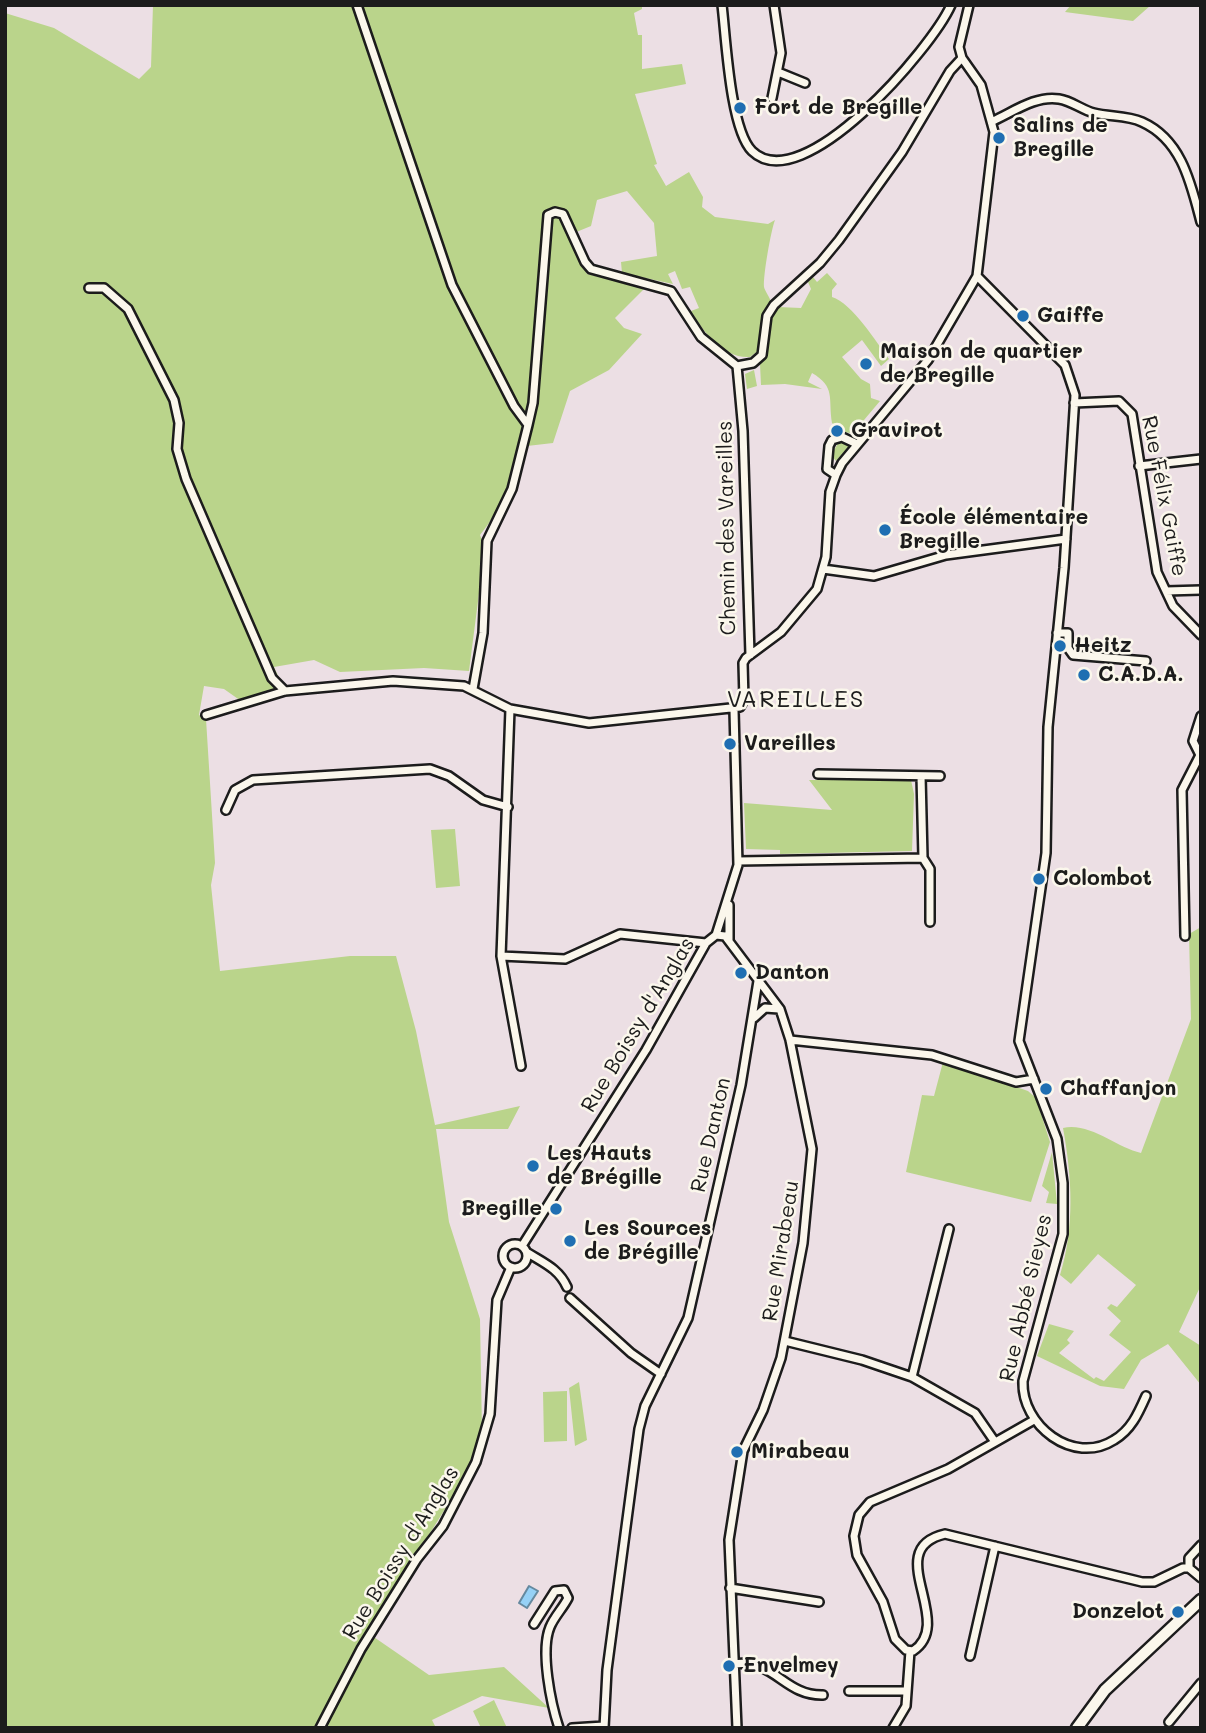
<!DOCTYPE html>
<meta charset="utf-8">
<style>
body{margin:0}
#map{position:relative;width:1206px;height:1733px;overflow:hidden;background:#ecdfe4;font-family:Mali,sans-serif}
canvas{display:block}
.frame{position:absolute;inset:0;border:7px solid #1c1c1c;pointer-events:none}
</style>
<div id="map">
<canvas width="1206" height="1733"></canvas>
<div class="frame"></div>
</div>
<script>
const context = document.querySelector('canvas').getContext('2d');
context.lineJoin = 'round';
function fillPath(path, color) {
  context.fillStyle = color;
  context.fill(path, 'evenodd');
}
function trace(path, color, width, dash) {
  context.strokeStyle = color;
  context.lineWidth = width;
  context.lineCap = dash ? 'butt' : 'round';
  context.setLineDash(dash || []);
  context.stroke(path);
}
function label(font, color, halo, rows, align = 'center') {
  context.font = font + ' Mali,sans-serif';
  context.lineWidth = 5;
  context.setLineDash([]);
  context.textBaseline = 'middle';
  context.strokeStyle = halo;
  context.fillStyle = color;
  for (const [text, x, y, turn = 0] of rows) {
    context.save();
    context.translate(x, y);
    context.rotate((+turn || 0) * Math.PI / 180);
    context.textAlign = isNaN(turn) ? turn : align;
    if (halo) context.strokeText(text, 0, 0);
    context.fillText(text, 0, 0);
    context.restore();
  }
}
const green = new Path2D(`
 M153 5H642V9L634 13 638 35H642V69L682 64 686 84 635 94 657 164 654 165 666 186 689 172 703 197 702 207 715 217 768 224 775 220C771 230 763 276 764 287 765 291 770 298 771 302L762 317 758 351 750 357C724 359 703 332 691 311L699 308 690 287 682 289 675 271 668 274 673 284 622 273 621 262 657 256 654 223 627 191 597 200 591 226 569 235 587 274 646 287 615 318 624 328 642 334 609 370 570 391 553 443 527 446 528 431C516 470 506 503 480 535L485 547 469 671 424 668 340 672 314 660 274 667 283 686 241 701 224 689 204 686 199 715 206 719 215 863 211 885 220 971 350 956H396L416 1031 435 1125 520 1106 508 1129H436L449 1222 480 1319 482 1432 468 1472 368 1633 429 1675 504 1667 549 1708 482 1696 432 1720 436 1728H5V13L54 28 139 79 151 67Z
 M1071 5H1151L1133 21 1065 12Z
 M827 273 837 284 832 290V297C852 303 877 343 889 359L881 366 862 340 842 357 861 379 870 384 871 398 880 401 864 420 868 424 859 434 842 432 832 423C828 398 836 387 812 373L808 382 822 389 785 384 761 385 760 364 768 350 769 322 778 307 801 308 811 289 808 282 813 277 817 282Z
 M754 370 757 386 747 389 745 374Z
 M840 440 849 443V446L836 461 831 455Z
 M809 780H911L914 794 912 851 780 854V850L746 849 744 803 832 810Z
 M455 829 460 886 436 888 431 830Z
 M1201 927V1285L1179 1332 1201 1346V1385L1168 1344 1141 1360 1124 1389 1100 1386 1037 1356 1049 1324 1074 1331 1067 1340 1070 1343 1059 1353 1094 1379 1096 1377 1104 1381 1131 1352 1109 1335 1121 1321 1107 1308 1111 1304 1117 1307 1136 1285 1098 1254 1071 1284 1060 1275C1075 1227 1072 1177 1063 1128 1090 1122 1117 1148 1141 1153L1191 1019 1189 934Z
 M943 1062 1028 1091 1036 1098 1050 1142 1031 1202 906 1172 922 1095 934 1096Z
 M1052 1152 1057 1204 1046 1203 1049 1192 1042 1186Z
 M579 1382 587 1440 575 1446 569 1388Z
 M567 1391V1441L544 1442 543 1392Z
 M494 1700 507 1728H481L473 1711Z`);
const water = new Path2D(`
 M529 1586 538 1591 527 1608 519 1603Z`);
const street = new Path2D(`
 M357 5 452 285 514 406 528 425 533 403 548 215 555 212 563 214 585 262 591 269 671 291 701 337 737 366 753 363 762 355 767 316 774 305 820 263 839 240 902 152 950 71 962 58
 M722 5C726 38 730 129 752 151 802 200 932 48 951 5
 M778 72 805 83
 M772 98 781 53 774 5
 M993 121C1013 112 1036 95 1059 99 1072 101 1082 110 1094 113 1110 117 1127 115 1142 122 1182 140 1191 184 1201 222
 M977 276 1065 365 1075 395 1064 568 1048 727 1046 853 1019 1041 1057 1139 1063 1183V1234L1023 1381C1021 1425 1073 1466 1114 1440 1131 1430 1138 1414 1146 1396
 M89 288H104L128 309 174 400 179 423 177 449 186 479 272 678 285 691
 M737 366 743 431 750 655
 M1074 403 1119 401 1132 414 1157 572 1173 606 1201 635
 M1139 466 1201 459
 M836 475 827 469 829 446 832 440 842 437 857 444
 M823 569 874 576 946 555 1066 539
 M1166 591 1201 590
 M1057 633H1068V648L1073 655 1146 661
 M473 689 483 633 487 541 512 489 528 425
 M510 709 501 956 521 1066
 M206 715 285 691 393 681 464 686 510 709 589 723 740 707 744 700 743 663 746 658 781 632 817 589 826 557 830 492 836 475 842 463 928 360 977 276 994 132 981 85 962 58 959 47 969 5
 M1200 755 1193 741 1201 716
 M818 774 940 776
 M921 776 923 858 930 869V922
 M226 810 235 790 253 780 430 769 449 776 483 800 508 807
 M738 861 923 858
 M716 935 738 865 734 710
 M1185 936 1182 790 1200 755
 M729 940V905
 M501 956 565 959 620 934 706 943
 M754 1018 765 1008 779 1009
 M790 1040 932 1055 1016 1082 1034 1079
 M503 1256a12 12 0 1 1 24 0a12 12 0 1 1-24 0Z
 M522 1246 646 1050 706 943 716 935 725 936 780 1009 790 1040 812 1149 803 1243 781 1358 763 1410 743 1451 729 1540 737 1728
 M528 1253C544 1263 559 1269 567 1287
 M570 1298 631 1353 661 1374
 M785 1341 862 1360 912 1377 975 1413 995 1442
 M912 1377 949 1229
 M1034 1420 948 1469 870 1502 859 1515 854 1536 857 1555 883 1602 895 1639 906 1650 913 1651C957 1622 880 1549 945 1534L1142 1582H1154L1183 1568H1189L1201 1578
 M1189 1568V1558L1201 1545
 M730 1588 819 1602
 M534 1624 555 1591 564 1590 568 1598C563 1608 554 1617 550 1627 540 1651 551 1704 559 1728
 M970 1656 995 1546
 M734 1664C774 1658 784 1696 823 1695
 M849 1691H907
 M1169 1722 1201 1683
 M320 1728 361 1649 417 1559 443 1526 476 1462 490 1414 497 1300 511 1267
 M572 1728 604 1726
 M604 1728 607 1670 639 1429 645 1406 688 1318 741 1085 758 981
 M893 1728 906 1706 910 1651`);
const secondary = new Path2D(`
 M1077 1728 1105 1690 1201 1600`);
const markers = [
 [740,108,7,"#1f6fb2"],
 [999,138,7,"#1f6fb2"],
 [1023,316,7,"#1f6fb2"],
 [866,364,7,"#1f6fb2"],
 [837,431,7,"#1f6fb2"],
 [885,530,7,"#1f6fb2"],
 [1060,646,7,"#1f6fb2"],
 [1084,675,7,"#1f6fb2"],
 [730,744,7,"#1f6fb2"],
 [1039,879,7,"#1f6fb2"],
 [741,973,7,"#1f6fb2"],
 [1046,1089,7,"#1f6fb2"],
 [533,1166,7,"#1f6fb2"],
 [556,1209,7,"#1f6fb2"],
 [570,1241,7,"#1f6fb2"],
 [737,1452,7,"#1f6fb2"],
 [1178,1612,7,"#1f6fb2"],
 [729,1666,7,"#1f6fb2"]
];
const poiNames = [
 ["Fort de Bregille",754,108],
 ["Salins de",1013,126],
 ["Bregille",1013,150],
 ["Gaiffe",1037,316],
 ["Maison de quartier",880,352],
 ["de Bregille",880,376],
 ["Gravirot",851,431],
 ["École élémentaire",899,518],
 ["Bregille",899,542],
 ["Heitz",1074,646],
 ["C.A.D.A.",1098,675],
 ["Vareilles",744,744],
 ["Colombot",1053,879],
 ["Danton",755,973],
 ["Chaffanjon",1060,1089],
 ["Les Hauts",547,1154],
 ["de Brégille",547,1178],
 ["Bregille",542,1209,"right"],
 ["Les Sources",584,1229],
 ["de Brégille",584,1253],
 ["Mirabeau",751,1452],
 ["Donzelot",1164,1612,"right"],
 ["Envelmey",743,1666]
];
const streetNames = [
 ["Rue Félix Gaiffe",1164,496,79],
 ["Chemin des Vareilles",727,528,-91],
 ["Rue Boissy d'Anglas",638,1025,-59],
 ["Rue Danton",711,1135,-77],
 ["Rue Mirabeau",781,1251,-81],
 ["Rue Abbé Sieyes",1026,1298,-77],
 ["Rue Boissy d'Anglas",401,1553,-58]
];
const quarterNames = [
 ["VAREILLES",796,700]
];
fillPath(green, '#bad48b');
fillPath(water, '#96d1f6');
trace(water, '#65899f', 2);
trace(street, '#1c1c1c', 12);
trace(secondary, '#1c1c1c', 15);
trace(street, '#fbf7ec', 7);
trace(secondary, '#fbf7ec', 10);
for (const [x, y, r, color] of markers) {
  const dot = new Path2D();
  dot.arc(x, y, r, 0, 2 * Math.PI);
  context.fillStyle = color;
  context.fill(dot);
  trace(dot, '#fbf7ec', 2.5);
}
label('bold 21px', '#1c1c1c', '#fbf7ec', poiNames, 'left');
label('21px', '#1c1c1c', '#fbf7ec', streetNames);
context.letterSpacing = '2px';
label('24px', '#1c1c1c', '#fbf7ec', quarterNames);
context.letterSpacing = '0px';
</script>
